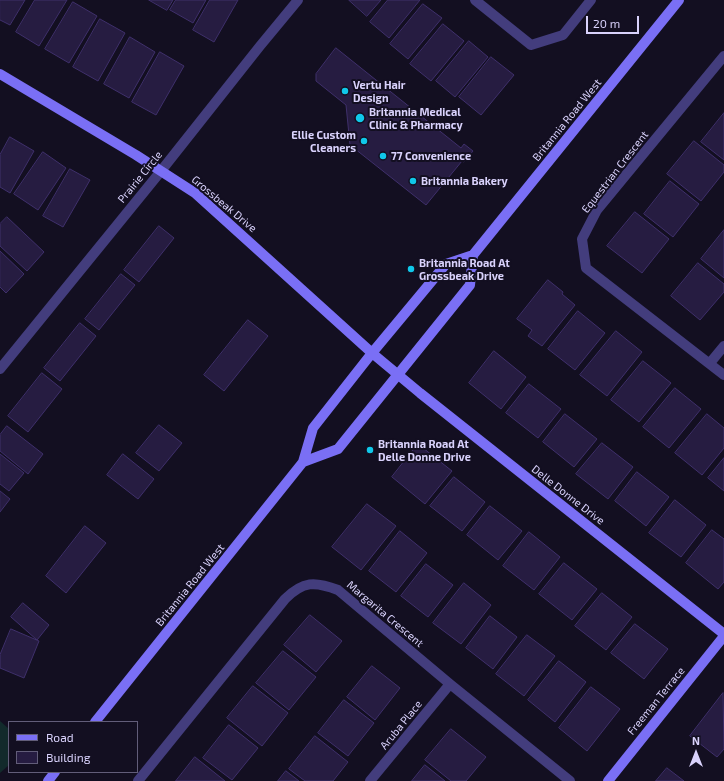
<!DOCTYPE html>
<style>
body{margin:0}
#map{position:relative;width:724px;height:781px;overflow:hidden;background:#130f21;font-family:"Exo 2",sans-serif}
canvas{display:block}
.legend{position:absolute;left:8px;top:721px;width:130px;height:52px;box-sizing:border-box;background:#130f21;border:1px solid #625d79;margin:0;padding:5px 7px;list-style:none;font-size:12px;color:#d9d2fc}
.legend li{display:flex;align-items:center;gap:8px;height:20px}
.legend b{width:20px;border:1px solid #625d79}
.north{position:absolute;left:676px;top:733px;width:40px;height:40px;-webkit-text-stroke:3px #130f21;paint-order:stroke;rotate:0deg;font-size:11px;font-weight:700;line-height:16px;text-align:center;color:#d9d2fc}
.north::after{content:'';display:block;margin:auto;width:14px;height:18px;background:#d9d2fc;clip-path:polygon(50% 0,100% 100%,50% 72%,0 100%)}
.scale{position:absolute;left:586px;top:16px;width:53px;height:18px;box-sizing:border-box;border:2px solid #d9d2fc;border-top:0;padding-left:5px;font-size:12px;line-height:14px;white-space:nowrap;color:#d9d2fc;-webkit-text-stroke:3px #130f21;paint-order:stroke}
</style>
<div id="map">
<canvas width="724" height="781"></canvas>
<ul class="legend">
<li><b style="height:5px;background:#7a6ff5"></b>Road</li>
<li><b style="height:11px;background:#261c41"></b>Building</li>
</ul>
<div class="north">N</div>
<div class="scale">20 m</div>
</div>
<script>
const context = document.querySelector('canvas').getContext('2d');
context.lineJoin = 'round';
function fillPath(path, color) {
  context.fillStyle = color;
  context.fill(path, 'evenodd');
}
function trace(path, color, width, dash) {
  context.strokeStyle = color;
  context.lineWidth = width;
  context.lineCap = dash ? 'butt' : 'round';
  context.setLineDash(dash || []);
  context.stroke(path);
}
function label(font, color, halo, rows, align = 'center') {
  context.font = font + ' "Exo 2",sans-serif';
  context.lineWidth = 4;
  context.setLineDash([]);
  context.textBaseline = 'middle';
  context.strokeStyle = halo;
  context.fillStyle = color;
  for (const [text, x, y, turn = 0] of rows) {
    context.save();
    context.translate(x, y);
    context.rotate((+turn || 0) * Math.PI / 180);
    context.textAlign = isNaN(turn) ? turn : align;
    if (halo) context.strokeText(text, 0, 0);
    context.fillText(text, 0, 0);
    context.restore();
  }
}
const green = new Path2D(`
 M0 721 9 729V765L0 773Z`);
const building = new Path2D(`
 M0 0H25L10 25 0 20Z
 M35 0H67L39 46 16 32Z
 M149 0H173L167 10Z
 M176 0H206L193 23 170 10Z
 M210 0H238L214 42 193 30Z
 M349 0H381L367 16Z
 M388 0H420L389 38 370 22Z
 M73 2 97 16 69 63 45 49Z
 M423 4 442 18 408 59 390 44Z
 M100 19 125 33 98 81 73 67Z
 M443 24 464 41 431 81 410 64Z
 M130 37 155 52 129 98 104 84Z
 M469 41 488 57 455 97 436 81Z
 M336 48 461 148 464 144 473 151 464 162 462 161 426 205 350 145 346 105 316 81V74Z
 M160 52 184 66 156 115 132 102Z
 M491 57 514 75 481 115 459 97Z
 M724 113V160L701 142Z
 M10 137 34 151 10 193 0 187V155Z
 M694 141 724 165V172L701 201 667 174Z
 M43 152 66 168 38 210 14 194Z
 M70 169 90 180 63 227 43 216Z
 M670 181 699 204 673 237 644 214Z
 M635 212 669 239 642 273 607 246Z
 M7 217 44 252 27 271 0 246V224Z
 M159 226 174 238 139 282 124 270Z
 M724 230V278L701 259Z
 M0 251 24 274 6 293 0 287Z
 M698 263 724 284V292L700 320 671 296Z
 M121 274 135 285 99 330 85 319Z
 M548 280 563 292 562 294 575 305 542 346 528 336 532 330 517 319Z
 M578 311 605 333 575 370 548 349Z
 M248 320 268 336 224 391 204 375Z
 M80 323 96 336 60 381 44 368Z
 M616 331 642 352 607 396 580 375Z
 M494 351 526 377 501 409 469 383Z
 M643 361 671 383 639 422 611 400Z
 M42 373 62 389 28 432 8 416Z
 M529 384 561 409 538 438 506 413Z
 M675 388 701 409 669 448 643 427Z
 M565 414 597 439 574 467 543 442Z
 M707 414 724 428V448L702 475 675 453Z
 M159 425 182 443 159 471 136 453Z
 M7 426 43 454 28 474 0 451V435Z
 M602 443 633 467 608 499 576 474Z
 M418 444 452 471 425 504 392 477Z
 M0 454 24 473 9 491 0 484Z
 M123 454 154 479 138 499 107 475Z
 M724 458V491L708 478Z
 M637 472 669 497 646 526 615 501Z
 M454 477 485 502 462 531 430 506Z
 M0 491 10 499 0 512Z
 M675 500 706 525 681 557 649 533Z
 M367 504 396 526 361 570 332 547Z
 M490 506 522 531 498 560 467 535Z
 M85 526 106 543 66 593 46 576Z
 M712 530 724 539V582L718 589 686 563Z
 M400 531 427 553 396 592 369 571Z
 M529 532 560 557 534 590 503 566Z
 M564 563 597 589 572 620 539 594Z
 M426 564 453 585 428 617 401 596Z
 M464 583 491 605 461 644 433 623Z
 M602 593 632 617 606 650 575 626Z
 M23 603 49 625 37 640 11 617Z
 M310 615 342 641 316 672 284 645Z
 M490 616 517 637 493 669 466 648Z
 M635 624 668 649 644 679 611 653Z
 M11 629 39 641 24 678 0 668V655Z
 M527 635 555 656 524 696 496 674Z
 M283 651 316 677 289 710 256 683Z
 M559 661 586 682 555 722 528 700Z
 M372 666 400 688 375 720 347 697Z
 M253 686 288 713 262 746 227 718Z
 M591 687 620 709 587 751 559 728Z
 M723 693 724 749 717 757 690 736Z
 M344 700 374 723 348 756 318 733Z
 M229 725 258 748 232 780 203 758Z
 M451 729 486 757 466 781H451L425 760Z
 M315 736 348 762 333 781H305L289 769Z
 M195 757 225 781H176Z
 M425 765 445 781H412Z
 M667 768 684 781H656Z
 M286 771 299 781H278Z`);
const street = new Path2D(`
 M475 0 531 45 563 35 591 0
 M724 56 597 210 582 239 586 268 724 375
 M710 363 724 346
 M0 369 161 171 260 46 298 0
 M138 781 285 599C303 581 315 581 338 590L450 684 570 781
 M370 781 450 684`);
const secondary = new Path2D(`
 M0 74 136 155 195 193 372 353 420 393 724 634
 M303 462 338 449 470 285 473 255 679 0
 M95 722 303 462 313 428 372 353 446 264 473 255
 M48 781 55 772
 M608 781 724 636`);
const markers = [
 [345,91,4,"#10c8ea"],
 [360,118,5,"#10c8ea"],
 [364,141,4,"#10c8ea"],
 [383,156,4,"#10c8ea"],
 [413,181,4,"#10c8ea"],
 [411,269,4,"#10c8ea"],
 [370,450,4,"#10c8ea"]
];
const poiNames = [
 ["Vertu Hair",353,85],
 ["Design",353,98],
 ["Britannia Medical",369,112],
 ["Clinic & Pharmacy",369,125],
 ["Ellie Custom",356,135,"right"],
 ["Cleaners",356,148,"right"],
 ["77 Convenience",391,156],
 ["Britannia Bakery",421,181],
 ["Britannia Road At",419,263],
 ["Grossbeak Drive",419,276],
 ["Britannia Road At",378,444],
 ["Delle Donne Drive",378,457]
];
const streetNames = [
 ["Britannia Road West",567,120,-51],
 ["Equestrian Crescent",615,172,-52],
 ["Prairie Circle",140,177,-51],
 ["Grossbeak Drive",224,204,40],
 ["Delle Donne Drive",568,495,38],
 ["Britannia Road West",190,585,-51],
 ["Margarita Crescent",385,614,40],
 ["Freeman Terrace",656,701,-51],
 ["Aruba Place",401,725,-51]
];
fillPath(green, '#122a2b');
fillPath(building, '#261c41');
trace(building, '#3f306b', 1);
trace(street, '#433d7d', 10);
trace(secondary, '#7a6ff5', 10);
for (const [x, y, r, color] of markers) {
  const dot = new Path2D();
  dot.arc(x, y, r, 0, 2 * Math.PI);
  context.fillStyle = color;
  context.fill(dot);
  trace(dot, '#130f21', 1.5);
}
label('bold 11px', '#d9d2fc', '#130f21', poiNames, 'left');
label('11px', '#d9d2fc', '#130f21', streetNames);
</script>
